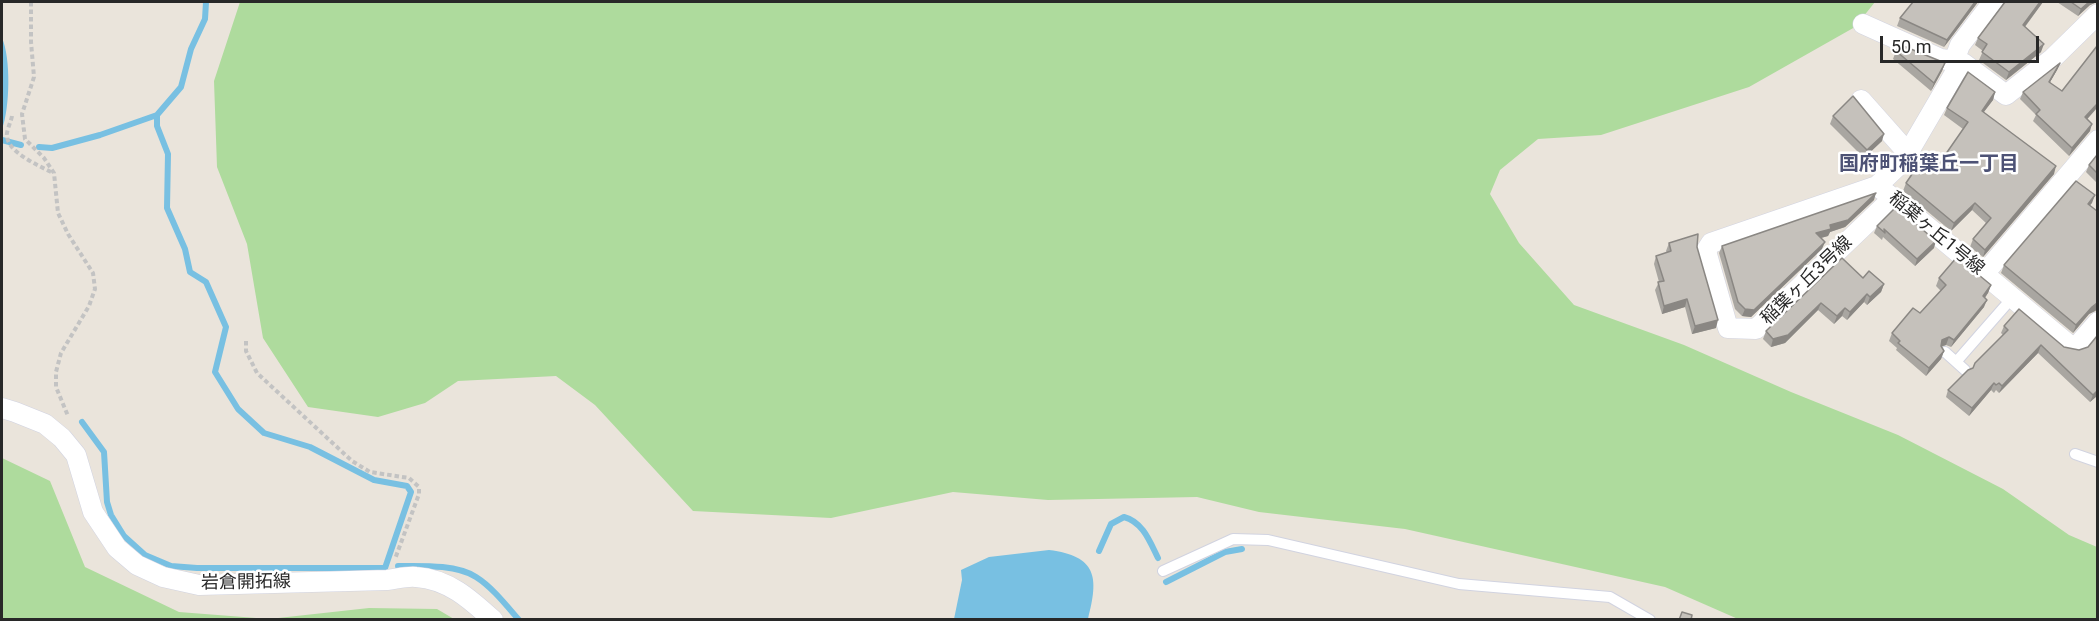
<!DOCTYPE html>
<meta charset="utf-8">
<style>
body{margin:0}
#map{position:relative;width:2099px;height:621px;overflow:hidden;background:#eae4db;font-family:Roboto,sans-serif}
canvas{display:block}
.frame{position:absolute;inset:0;border:3px solid #282828;pointer-events:none}
.scale{position:absolute;left:1880px;top:36px;width:159px;height:27px;box-sizing:border-box;border:3px solid #282828;border-top:0;padding-left:8px;font-size:18px;line-height:21px;white-space:nowrap;color:#282828;-webkit-text-stroke:4px #fff;paint-order:stroke}
</style>
<div id="map">
<canvas width="2099" height="621"></canvas>
<div class="frame"></div>
<div class="scale">50 m</div>
</div>
<script>
const context = document.querySelector('canvas').getContext('2d');
context.lineJoin = 'round';
function fillPath(path, color) {
  context.fillStyle = color;
  context.fill(path, 'evenodd');
}
function trace(path, color, width, dash) {
  context.strokeStyle = color;
  context.lineWidth = width;
  context.lineCap = dash ? 'butt' : 'round';
  context.setLineDash(dash || []);
  context.stroke(path);
}
function label(font, color, halo, rows, align = 'center') {
  context.font = font + ' Roboto,"Noto Sans JP",sans-serif';
  context.lineWidth = 5;
  context.setLineDash([]);
  context.textBaseline = 'middle';
  context.strokeStyle = halo;
  context.fillStyle = color;
  for (const [text, x, y, turn = 0] of rows) {
    context.save();
    context.translate(x, y);
    context.rotate((+turn || 0) * Math.PI / 180);
    context.textAlign = isNaN(turn) ? turn : align;
    if (halo) context.strokeText(text, 0, 0);
    context.fillText(text, 0, 0);
    context.restore();
  }
}
const green = new Path2D(`
 M240 2H1875L1855 27 1749 87 1601 135 1538 139 1500 170 1490 194 1519 243 1574 305 1684 345 1791 392 1898 435 2003 489 2069 535 2097 547V619H1738L1665 587 1405 529 1259 512 1197 497 1048 500 953 492 831 518 693 511 595 405 556 376 458 381 425 403 378 417 308 407 263 338 247 244 217 167 214 81Z
 M2 458 50 481 85 567 179 612 269 619 369 608 437 609 454 619H2Z`);
const water = new Path2D(`
 M2 38C11 58 10 108 2 129Z
 M1049 550C1097 556 1099 577 1088 619H954L962 580 961 570 989 557Z`);
const stream = new Path2D(`
 M2 140 21 145
 M39 147 52 148 100 135 157 115 181 87 191 49 205 19 206 2
 M82 422 104 452 107 502 111 515 124 536 145 555 171 566 197 568H385L411 492 407 486 374 480 310 447 264 433 238 409 215 372 226 327 206 282 190 272 185 249 167 208 168 154 157 126V115
 M1099 551 1111 524 1124 517C1143 522 1150 542 1158 558
 M398 566C420 566 456 564 476 577 492 587 506 605 519 620
 M1166 582 1225 552 1242 549`);
const path = new Path2D(`
 M31 2V42L34 77 22 114 25 139 44 158 54 173 58 213 68 234 93 273 95 289 89 306 61 353 56 372V387L68 416
 M12 116C11 122 6 131 7 136 8 153 40 166 53 173
 M246 341V351L257 373 352 461 370 472 409 478 419 487V494L395 559`);
const lane = new Path2D(`
 M1945 352 1965 370
 M1956 362 2012 298
 M2075 454 2098 462
 M1163 571 1233 539 1268 540 1459 584 1610 597 1650 620`);
const street = new Path2D(`
 M1993 2 1960 45 1954 61 1963 63 2006 95 2053 58 2098 14
 M1863 24 1941 59 1954 61 1956 71 1908 153
 M1861 100 1908 153 1898 166 1877 186
 M1893 198 1756 329 1728 328 1706 251 1711 243 1877 186 1893 198 2069 345 2077 346 2098 322
 M1984 274 2098 140
 M2 408 15 412 45 424 62 438 76 455 93 512 117 548 137 565 163 577 199 585 387 580C396 579 407 576 416 577 448 579 470 599 493 620`);
const wall = new Path2D(`
 M1978 2 1944 47 1897 26 1900 18Z
 M2004 2H2043L2025 27 2041 52 2006 80 1979 60 1983 51 1975 45 1978 38 2003 4Z
 M2057 2H2097L2090 5 2078 16Z
 M1896 51 1945 63 1942 71 1931 91 1893 59Z
 M2060 63 2057 70 2050 82 2087 119 2090 131 2069 156 2033 121 2036 115 2020 99 2023 92Z
 M1995 92 1993 100 1984 112 2054 174 1983 257 1970 247 1973 239 1986 223 1972 210 1951 231 1903 191 1906 183 1934 171 1963 129 1944 115 1947 108Z
 M1833 116 1882 141 1864 158 1830 124Z
 M2097 155V183L2086 172 2089 165Z
 M1874 200 1845 227 1830 232 1828 236 1821 238 1822 249 1751 317 1742 316 1735 309 1719 253 1722 246Z
 M2092 203 2090 205 2095 311 2089 314 2073 333 2001 273 2004 265Z
 M1877 226 1934 248 1915 266 1883 237 1882 240 1874 233Z
 M1669 243 1697 247 1716 328 1692 334 1685 307 1662 314 1655 290 1659 282 1654 264 1656 256 1667 253 1666 251Z
 M1863 278 1884 284 1881 292 1867 305 1864 302 1847 320 1842 316 1834 324 1818 310 1785 343 1771 347 1763 339 1766 331Z
 M1939 278 1991 285 1988 293 1985 298 1984 307 1951 347 1946 345 1941 347 1944 351 1941 359 1926 376 1896 350 1897 348 1889 341 1892 333 1920 313 1941 291 1936 286Z
 M2019 309 2097 396 2090 402 2038 353 1999 393 1996 390 1994 393 1991 390 1969 416 1946 397 1948 390 1973 368 2003 335 2001 333 2004 326Z`);
const shadedWall = new Path2D(`
 M1975 2H1978L1944 47 1947 40Z
 M2040 2H2043L2020 33 2023 25Z
 M2089 2H2097L2090 5 2078 16 2081 9Z
 M2044 44 2041 52 2006 80 2009 72Z
 M1945 63 1942 71 1931 91 1934 83Z
 M2060 63 2057 70 2046 89 2049 82Z
 M1995 92 1993 100 1979 118 1982 111Z
 M2097 104V108L2083 124 2085 117Z
 M2092 124 2090 131 2069 156 2072 148Z
 M1884 134 1882 141 1864 158 1867 150Z
 M2056 166 2054 174 1983 257 1985 250Z
 M1876 193 1874 200 1845 227 1830 232 1828 236 1813 240 1816 233Z
 M2095 195 2092 203 2085 211 2088 204Z
 M1975 203 1972 210 1951 231 1954 223Z
 M1936 241 1934 248 1915 266 1917 259Z
 M1825 242 1822 249 1751 317 1742 316 1745 309Z
 M1884 284 1881 292 1867 305 1870 297Z
 M1991 285 1988 293 1980 304 1983 296Z
 M1867 294 1864 302 1847 320 1850 312Z
 M1687 299 1685 307 1662 314 1664 306Z
 M1987 300 1984 307 1951 347 1954 340Z
 M1821 303 1818 310 1785 343 1771 347 1773 339Z
 M2097 303V310L2089 314 2073 333 2076 325 2092 307Z
 M1845 308 1842 316 1834 324 1837 316Z
 M1718 320 1716 328 1692 334 1695 326Z
 M1949 337 1946 345 1939 347 1942 340Z
 M2041 345 2038 353 1999 393 2002 386Z
 M1944 351 1941 359 1926 376 1929 368Z
 M1994 383 1991 390 1969 416 1972 408Z
 M2097 391V396L2090 402 2093 395Z`);
const building = new Path2D(`
 M1913 2H1975L1947 40 1900 18Z
 M2005 2H2040L2023 25 2044 44 2009 72 1982 52 1987 44 1978 38Z
 M2071 2H2089L2081 9Z
 M1901 45 1945 63 1934 83 1896 51Z
 M2097 46V104L2085 117 2092 124 2072 148 2036 114 2040 110 2023 92 2060 63 2049 82 2062 91Z
 M1968 72 1995 92 1982 111 2056 166 1985 250 1973 239 1991 218 1975 203 1954 223 1906 183 1921 161 1934 171 1968 122 1947 108Z
 M1853 96 1884 134 1867 150 1833 116Z
 M2097 155V173L2089 165Z
 M2076 181 2095 195 2088 204 2097 211V303L2092 307 2076 325 2004 265Z
 M1876 193 1848 220 1830 225 1831 229 1816 233 1825 242 1754 310 1745 309 1738 302 1722 246Z
 M1896 207 1936 241 1917 259 1884 229 1885 233 1877 226Z
 M1698 234 1697 247 1718 320 1695 326 1687 299 1664 306 1658 282 1664 281 1656 256 1671 251 1669 243Z
 M1957 257 1991 285 1983 296 1987 300 1954 340 1949 337 1942 340 1941 346 1944 351 1929 368 1898 343 1900 341 1892 333 1913 308 1920 313 1946 285 1939 278Z
 M1842 258 1863 278 1869 271 1884 284 1870 297 1867 294 1850 312 1845 308 1837 316 1821 303 1788 335 1773 339 1766 331Z
 M2019 309 2064 347 2079 350 2088 347 2097 336V391L2093 395 2041 345 2002 386 1999 383 1996 385 1994 383 1972 408 1948 390 1968 370 1973 368 1975 363 2008 330 2004 326Z
 M1682 612 1692 615 1691 620H1679Z`);
const streetNames = [
 ["稲葉ヶ丘1号線",1936,234,40],
 ["稲葉ヶ丘3号線",1807,281,-44],
 ["岩倉開拓線",246,583,-1]
];
const neighbourhoodNames = [
 ["国府町稲葉丘一丁目",1929,165]
];
fillPath(green, '#aedb9d');
fillPath(water, '#78c0e2');
trace(stream, '#78c0e2', 6);
trace(lane, '#d1d3e0', 12);
trace(street, '#d1d3e0', 21);
trace(path, '#c3c3c3', 4, [4.5, 3]);
trace(lane, '#fff', 10);
trace(street, '#fff', 20);
fillPath(wall, '#a9a6a1');
fillPath(shadedWall, '#8a8783');
fillPath(building, '#c5c1bb');
trace(building, '#8a8783', 1.5);
label('18px', '#282828', '#fff', streetNames);
label('bold 20px', '#4d5275', '#fff', neighbourhoodNames);
</script>
